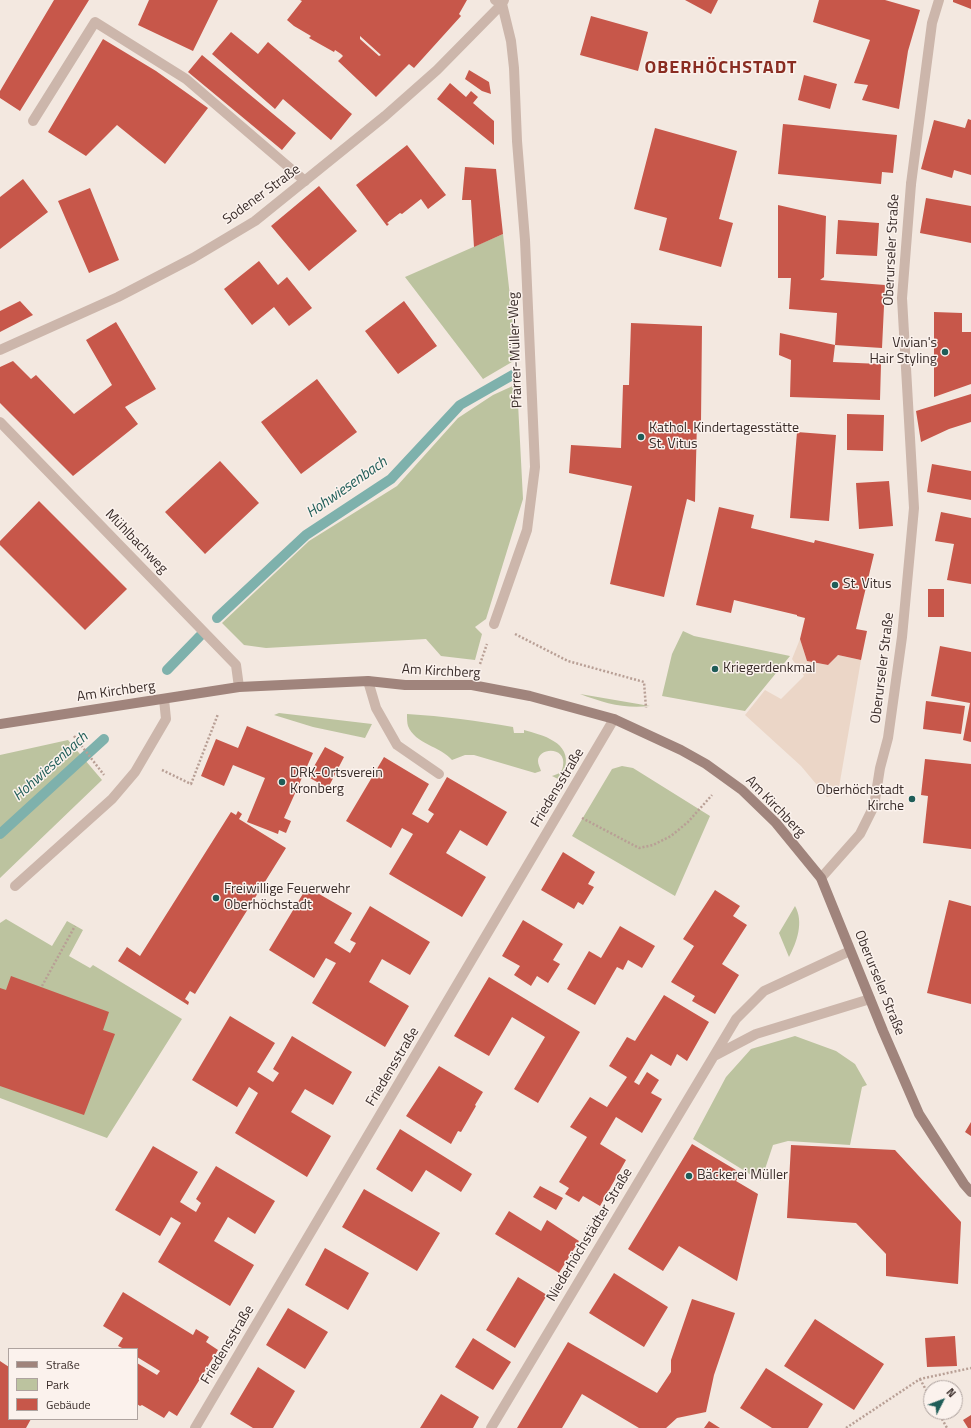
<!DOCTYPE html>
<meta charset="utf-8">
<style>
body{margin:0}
#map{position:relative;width:971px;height:1428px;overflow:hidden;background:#f3e8e0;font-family:"Titillium Web",sans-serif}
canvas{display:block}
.legend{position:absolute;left:8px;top:1348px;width:130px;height:72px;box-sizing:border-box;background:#fbf2ed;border:1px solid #aea39f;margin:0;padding:5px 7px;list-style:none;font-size:12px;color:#3a2d2a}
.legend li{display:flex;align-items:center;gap:8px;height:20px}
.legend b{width:20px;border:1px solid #aea39f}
.north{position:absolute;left:923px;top:1380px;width:40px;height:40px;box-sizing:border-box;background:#fbf2ed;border:1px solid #aea39f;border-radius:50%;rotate:48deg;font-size:11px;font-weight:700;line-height:16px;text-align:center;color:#3a2d2a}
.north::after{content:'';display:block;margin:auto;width:14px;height:18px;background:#1f5d58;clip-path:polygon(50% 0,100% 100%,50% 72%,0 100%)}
</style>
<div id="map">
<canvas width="971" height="1428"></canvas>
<ul class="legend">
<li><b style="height:5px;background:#a0847c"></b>Straße</li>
<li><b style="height:11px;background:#bcc39f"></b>Park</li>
<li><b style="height:11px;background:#c7574a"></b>Gebäude</li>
</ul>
<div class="north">N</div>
</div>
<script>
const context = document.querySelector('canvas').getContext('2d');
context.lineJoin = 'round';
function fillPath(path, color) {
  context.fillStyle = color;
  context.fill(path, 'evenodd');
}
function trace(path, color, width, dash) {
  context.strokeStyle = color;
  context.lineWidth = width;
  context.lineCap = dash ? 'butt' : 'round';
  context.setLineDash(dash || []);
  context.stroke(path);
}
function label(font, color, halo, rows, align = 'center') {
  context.font = font + ' "Titillium Web",sans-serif';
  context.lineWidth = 3;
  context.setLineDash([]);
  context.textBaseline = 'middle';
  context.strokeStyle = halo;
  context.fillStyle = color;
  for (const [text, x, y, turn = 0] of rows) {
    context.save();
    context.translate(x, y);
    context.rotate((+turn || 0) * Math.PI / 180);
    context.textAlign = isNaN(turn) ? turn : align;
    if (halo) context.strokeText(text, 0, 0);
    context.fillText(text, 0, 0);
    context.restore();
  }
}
const green = new Path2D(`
 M503 234 517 359 483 379 405 277Z
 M517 384 523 499 486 619 475 627 482 634 475 660 441 656 426 639 266 648 244 645 222 623 309 541 397 486 458 418 493 395Z
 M683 631 694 636 790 656 745 711 662 696 672 654Z
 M580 694 650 706C624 709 604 703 580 694Z
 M279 713 372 724 365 738 313 727 274 715Z
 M407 714C443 716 478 721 513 727L514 733H524V730C542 735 572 742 565 768 564 772 562 776 560 780L552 776C558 774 562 773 563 766 567 746 538 747 538 761 538 764 540 768 541 771L535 773 474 755H465L452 760C440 746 415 744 408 726 407 723 407 718 407 714Z
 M68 740 102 780 0 878V755Z
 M622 766 633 768 710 816 675 896 572 836 612 769Z
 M795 906C804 922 797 942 789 957L779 933Z
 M6 919 52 946 67 921 83 930 69 956 90 968 93 965 182 1019 107 1138 0 1098V923Z
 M795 1036 836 1051 855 1064 867 1085 862 1087 850 1145 788 1141 773 1145 761 1181 693 1139 726 1077 751 1049Z`);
const plaza = new Path2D(`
 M800 639 807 661 828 665 838 655 861 660 838 793 827 797 801 766 745 715 765 690 781 699 804 676 792 659Z`);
const stream = new Path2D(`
 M217 618 306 535 391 479 460 405 516 373
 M167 670 200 636
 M0 834 104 739`);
const building = new Path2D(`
 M54 0H89L20 111 0 98V91Z
 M149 0H218L193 51 138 25Z
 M300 0H467L459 14 461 16 414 68 409 64 376 97 338 61 343 56 341 54 335 50 334 52 309 38 311 36 294 26 287 20 302 1ZM360 36 381 55 379 56 360 39Z
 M685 0H718L711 14Z
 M819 0H885L920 10 908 51 899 109 862 100 868 85 854 83 870 40 813 22Z
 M953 0H971V9L953 2Z
 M591 16 648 32 638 71 580 55Z
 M231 32 258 54 268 42 352 114 331 140 283 99 275 109 212 54Z
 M103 39 156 71 208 108 165 164 117 125 86 156 48 132Z
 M202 55 296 133 282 150 188 72Z
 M469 70 489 82 491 94 482 91 465 79Z
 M804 75 837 84 830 109 798 100Z
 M450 83 466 97 471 91 478 97 473 103 494 121V145L437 99Z
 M968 119 971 120V175L954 170 952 178 921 169 934 120 965 128Z
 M783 124 897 135 893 173 882 172 881 184 778 174Z
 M655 128 737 151 719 219 733 223 721 267 659 250 667 218 634 209Z
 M407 145 446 195 428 209 421 199 402 214 400 213 387 223 389 224 387 226 356 185Z
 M465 167 496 169 503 234 474 247 471 200H462Z
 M23 179 48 212 0 249V197Z
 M319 186 357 231 309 271 271 226Z
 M90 188 119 260 89 273 58 201Z
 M926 198 971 206V243L920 233Z
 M778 205 826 216 824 277 820 280 885 285 882 348 835 345 833 362 881 364 880 400 790 397 791 360 779 355 780 333 835 345 837 313 789 309 791 278H778Z
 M838 220 879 223 877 256 836 254Z
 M259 261 278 285 287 277 312 308 289 326 274 307 252 325 224 289Z
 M20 301 33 315 0 332V311Z
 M404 301 437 346 398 374 365 331Z
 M934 312 962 313V332H971V384L934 397Z
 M116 322 156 389 125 407 138 424 73 476 0 403V367L13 361 31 379 36 375 74 414 112 385 86 340Z
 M631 323 702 326 701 422 697 421 695 502 687 499 664 597 610 584 632 486 569 473 571 445 621 448 623 385H629Z
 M317 379 357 432 301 474 261 422Z
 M971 394V422L949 429 921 442 916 411Z
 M847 414 884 415 883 451 847 450Z
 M797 432 836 435 829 521 790 518Z
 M220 461 259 503 205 554 165 512Z
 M932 464 971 471V500L927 492Z
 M889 481 893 526 859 529 856 483Z
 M39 501 127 589 85 630 0 545V541Z
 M719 507 754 515 751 528 814 543 815 540 874 554 856 629 867 631 861 660 838 655 828 665 807 661 800 639 805 618 797 616V615L734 600 731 613 696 605Z
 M941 512 971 518V584L947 580 954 544 935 541Z
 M928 589H944V617H928Z
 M940 646 971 652V742L963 740 970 703 931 696Z
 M926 701 965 706 961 734 923 729Z
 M247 726 313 753 284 818 291 821 286 833 279 830 278 834 247 822 265 778 233 765 224 786 201 776 216 739 238 748Z
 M325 747 344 757 328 788 308 777Z
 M384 757 429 784 412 814 428 823 434 814 428 810 447 777 507 812 487 846 460 830 446 853 486 877 462 917 389 874 413 834 402 828 391 848 346 821Z
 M925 759 971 764V849L923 843 928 796 921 795Z
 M238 811 242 814 239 819 286 848 195 994 190 991 185 999 189 1002 188 1005 118 961 127 947 140 956 231 812 236 815Z
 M563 852 595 872 588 884 594 887 583 905 578 902 574 909 541 890Z
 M307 887 352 913 334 943 350 953 356 943 350 940 370 906 430 942 410 975 382 959 369 982 409 1006 385 1047 312 1003 336 963 326 958 314 978 269 950Z
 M715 890 740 906 733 916 747 925 722 964 739 975 715 1014 692 1001 695 996 671 982 694 946 683 939Z
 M949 900 971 906V1004L927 993Z
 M523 920 563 944 553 960 560 964 548 983 537 976 531 986 514 975 520 966 502 956Z
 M620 926 655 946 642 968 628 960 623 970 617 967 595 1005 567 989 589 951 601 958Z
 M11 976 109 1012 103 1030 115 1034 84 1115 0 1086V988L6 990Z
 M489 977 580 1032 538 1103 514 1089 545 1037 512 1017 489 1056 454 1036Z
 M664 995 709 1022 687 1061 677 1054 671 1066 651 1054 634 1082 639 1085 647 1072 659 1080 651 1093 662 1099 642 1133 616 1117 600 1144 626 1160 600 1206 583 1196 579 1202 565 1194 569 1188 559 1182 587 1137 570 1127 590 1097 607 1107 627 1077 609 1066 627 1037 635 1041Z
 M230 1016 275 1043 257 1072 273 1082 279 1073 273 1069 292 1036 352 1072 333 1105 305 1089 291 1112 331 1136 307 1177 235 1133 258 1093 249 1087 237 1107 192 1080Z
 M439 1066 483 1092 475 1105 476 1106 461 1132 458 1131 451 1144 406 1116Z
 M971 1122V1136L965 1132Z
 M400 1129 472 1174 461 1192 426 1170 412 1192 376 1169Z
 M692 1144 741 1173 736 1181 758 1194 737 1281 679 1246 663 1271 628 1249Z
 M791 1145 895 1150 961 1222 958 1284 886 1276V1254L856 1223 787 1218Z
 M153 1146 198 1172 180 1202 196 1212 201 1203 196 1199 216 1166 275 1201 255 1234 228 1217 214 1241 254 1265 230 1306 158 1262 181 1223 171 1217 160 1236 115 1210Z
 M540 1186 563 1198 556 1210 533 1197Z
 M364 1189 440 1233 417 1271 342 1227Z
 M509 1211 541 1231 547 1220 579 1241 559 1273 495 1234Z
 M325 1248 369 1273 348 1310 305 1285Z
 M614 1273 668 1307 644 1347 589 1313Z
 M518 1277 547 1295 515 1348 486 1330Z
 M123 1292 193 1335 196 1329 209 1337 206 1342 218 1350 177 1416 169 1411 164 1418 142 1405 140 1406 137 1404V1363L157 1375 160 1371 137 1357V1349H124L118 1346 123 1338 103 1326Z
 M692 1299 735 1313 714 1375 706 1412 677 1418 666 1428H639L582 1394 562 1428H517L568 1342 657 1393 671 1372V1360Z
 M288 1308 328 1332 305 1369 266 1345Z
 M815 1319 884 1364 854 1410 784 1366Z
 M955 1336 957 1366 927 1367 925 1338Z
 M473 1338 511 1362 493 1390 455 1367Z
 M0 1361 9 1367V1419H31L26 1428H0Z
 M258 1367 295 1391 273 1428H253L230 1414Z
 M766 1368 823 1404 808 1428H772L740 1408Z
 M441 1394 479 1417 473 1428H420Z
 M971 1415V1428H968L963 1420Z
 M709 1421 720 1428H704Z`);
const path = new Path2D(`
 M515 634 568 661 644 682 646 708
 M480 664 487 644
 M74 736 104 775
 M162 770 191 784 218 714
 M582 818 639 848 653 845 671 836 688 822 712 795
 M42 986 75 926
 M920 1379 931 1399
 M938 1412 947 1428
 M846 1428 920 1379 971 1368`);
const service = new Path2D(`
 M33 121 95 22 186 79 305 181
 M368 681 376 708 397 745 439 774
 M15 886 112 799 135 772 166 719 164 699`);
const minor = new Path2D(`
 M911 184 932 23 939 0
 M0 350 118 297 193 258 255 221 385 116 437 70 502 4 504 0
 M0 422 236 665 239 687
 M494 624 527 530 535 467 525 240 517 141 514 68 511 41 502 4 495 0
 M195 1428 614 719`);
const tertiary = new Path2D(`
 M821 878 860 834 874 806 880 768 888 738 902 637 914 508 902 298 911 184
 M714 1056 756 1034 870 999
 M491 1428 736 1019 764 991 850 951`);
const secondary = new Path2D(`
 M0 724 239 687 368 681 405 685H472L530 696 614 719 681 750 706 764 742 790 776 823 821 878 883 1031 919 1114 964 1184 971 1192`);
const markers = [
 [945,352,4,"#1f5d58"],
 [641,437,4,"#1f5d58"],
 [835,585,4,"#1f5d58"],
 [715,669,4,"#1f5d58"],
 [282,782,4,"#1f5d58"],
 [912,799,4,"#1f5d58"],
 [216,898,4,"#1f5d58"],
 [689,1176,4,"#1f5d58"]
];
const streetNames = [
 ["Sodener Straße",262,195,-36],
 ["Oberurseler Straße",892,250,-87],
 ["Pfarrer-Müller-Weg",516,350,-92],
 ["Mühlbachweg",136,542,46],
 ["Oberurseler Straße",883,668,-83],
 ["Am Kirchberg",441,672,3],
 ["Am Kirchberg",116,692,-8],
 ["Friedensstraße",558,788,-59],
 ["Am Kirchberg",775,807,46],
 ["Oberurseler Straße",879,983,68],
 ["Friedensstraße",393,1067,-59],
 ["Niederhöchstädter Straße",590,1235,-59],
 ["Friedensstraße",228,1345,-59]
];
const poiNames = [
 ["Vivian's",937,344,"right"],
 ["Hair Styling",937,360,"right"],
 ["Kathol. Kindertagesstätte",649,429],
 ["St. Vitus",649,445],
 ["St. Vitus",843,585],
 ["Kriegerdenkmal",723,669],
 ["DRK-Ortsverein",290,774],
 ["Kronberg",290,790],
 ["Oberhöchstadt",904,791,"right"],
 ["Kirche",904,807,"right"],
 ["Freiwillige Feuerwehr",224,890],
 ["Oberhöchstadt",224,906],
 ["Bäckerei Müller",697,1176]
];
const waterNames = [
 ["Hohwiesenbach",347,488,-35],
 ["Hohwiesenbach",51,767,-42]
];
const districtNames = [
 ["OBERHÖCHSTADT",721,69]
];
fillPath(green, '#bcc39f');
fillPath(plaza, '#ebd6c7');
trace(stream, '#7eb1ac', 10);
fillPath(building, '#c7574a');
trace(path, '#b89f95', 2.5, [2, 2]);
trace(service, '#ccb6ab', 10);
trace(minor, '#ccb6ab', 10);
trace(tertiary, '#ccb6ab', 10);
trace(secondary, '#a0847c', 10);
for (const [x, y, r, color] of markers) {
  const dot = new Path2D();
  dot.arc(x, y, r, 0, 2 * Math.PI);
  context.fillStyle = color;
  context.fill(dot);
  trace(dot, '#fbf2ed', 1.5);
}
label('14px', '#3a2d2a', '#fbf2ed', streetNames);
label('14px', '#3a2d2a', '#fbf2ed', poiNames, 'left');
label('italic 15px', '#1f5d58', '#fbf2ed', waterNames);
context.letterSpacing = '1px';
label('bold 18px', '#8a2d22', '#fbf2ed', districtNames);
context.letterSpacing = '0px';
</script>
